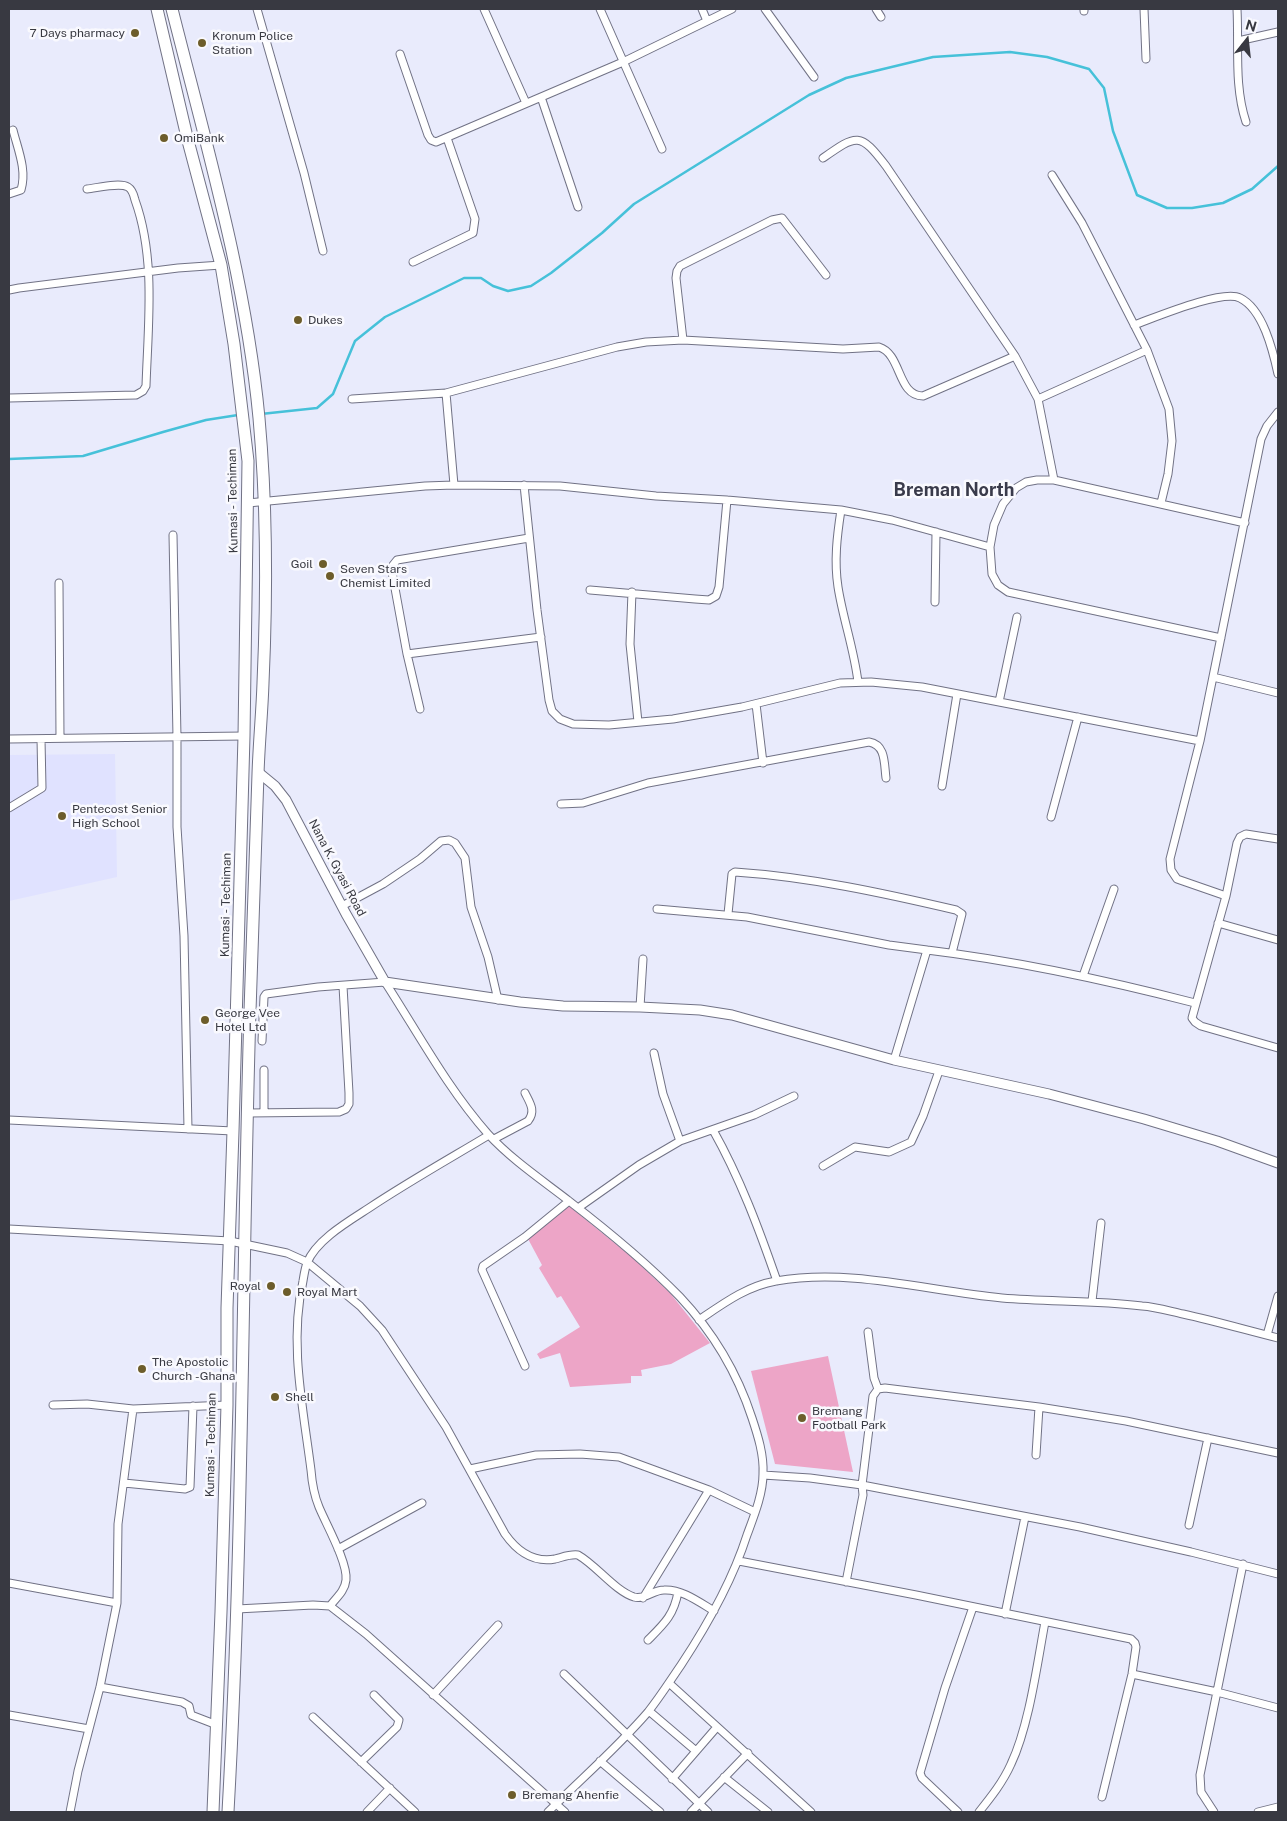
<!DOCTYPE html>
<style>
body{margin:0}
#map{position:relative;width:1287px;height:1821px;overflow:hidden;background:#e9ebfc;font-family:"Public Sans",sans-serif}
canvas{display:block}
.frame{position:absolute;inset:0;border:10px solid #383941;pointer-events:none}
.north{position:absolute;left:1222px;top:15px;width:50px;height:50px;-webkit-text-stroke:4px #f9f9fe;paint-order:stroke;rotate:16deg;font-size:14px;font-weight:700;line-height:20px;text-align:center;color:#383941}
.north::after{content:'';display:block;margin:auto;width:18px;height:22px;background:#383941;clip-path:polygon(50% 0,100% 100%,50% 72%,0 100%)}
</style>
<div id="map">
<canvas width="1287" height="1821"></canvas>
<div class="frame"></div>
<div class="north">N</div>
</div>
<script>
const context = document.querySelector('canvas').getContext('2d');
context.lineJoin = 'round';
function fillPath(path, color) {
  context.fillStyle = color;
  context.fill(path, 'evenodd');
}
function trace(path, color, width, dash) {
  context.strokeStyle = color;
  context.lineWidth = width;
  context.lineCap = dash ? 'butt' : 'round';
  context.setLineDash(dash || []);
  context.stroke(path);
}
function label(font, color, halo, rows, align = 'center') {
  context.font = font + ' "Public Sans",sans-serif';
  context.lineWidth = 5;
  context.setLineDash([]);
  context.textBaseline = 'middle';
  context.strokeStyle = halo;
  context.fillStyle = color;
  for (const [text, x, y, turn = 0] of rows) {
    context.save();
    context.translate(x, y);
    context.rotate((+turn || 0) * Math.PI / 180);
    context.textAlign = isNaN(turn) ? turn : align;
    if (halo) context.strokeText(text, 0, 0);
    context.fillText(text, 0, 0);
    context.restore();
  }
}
const built = new Path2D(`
 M115 754 117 877 9 901V755Z`);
const green = new Path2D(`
 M569 1206 633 1258 670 1293 710 1343 671 1364 641 1370 642 1376H631V1383L570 1387 560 1353 540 1359 537 1354 580 1327 561 1296 557 1298 539 1268 542 1265 527 1237Z
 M828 1356 853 1472 775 1464 751 1371Z`);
const stream = new Path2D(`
 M261 414 317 408 333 394 355 341 385 317 464 278H481L493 286 508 291 531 286 551 273 602 233 634 204 809 95 846 78 933 57 1010 52 1047 57 1089 69 1104 88 1113 131 1137 195 1167 208H1192L1223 203 1252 189 1278 166
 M9 459 83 456 163 432 206 420 238 415`);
const minor = new Path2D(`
 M257 9 304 173 323 251
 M484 9 526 103
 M600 9 662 149
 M702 9 707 21
 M765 9 814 77
 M876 9 881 17
 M1084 9V11
 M1144 9 1146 59
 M1237 9C1239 47 1234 86 1246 122
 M1238 41 1278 32
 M400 54 428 135 431 140 436 142 623 62 732 9
 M541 97 578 207
 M823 158C857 134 860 132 886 166L1015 356 1038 399 1054 480
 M1052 175 1082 223 1147 350 1169 409 1172 441 1168 474 1161 503
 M9 194 21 190C27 170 18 150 13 130
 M413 262 473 233 475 219 447 138
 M9 290 19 288 178 268 221 265
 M1134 325C1154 318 1222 289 1240 298 1263 309 1273 351 1278 374
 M683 340 676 278 677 271 680 266 772 220 782 218 826 275
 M9 398 136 395 143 391 146 386C148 325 156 258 135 200 134 196 133 190 128 187 120 182 97 188 87 189
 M352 399 446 393
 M1038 399 1147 350
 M1278 412 1267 426 1261 439 1200 741 1170 859 1171 870 1177 879 1226 896 1192 1018 1195 1022 1201 1026 1278 1048
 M454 485 446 393 617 347 646 342 683 340 843 349 879 347C902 354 897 396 923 396L1015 356
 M524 485 537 610 549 700 552 711 560 719 573 724 609 725 673 719 742 707 840 683 871 682 922 687 1200 741
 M248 503 425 486 454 485 560 486 656 496 727 500 841 510 892 520 990 547
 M841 510C837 536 834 561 838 587 843 619 854 649 858 682
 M173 535 177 737V827L184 936 188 1129
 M59 583 60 738
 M590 590 695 599 709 600 716 596 719 587 727 500
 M632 592 630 644 638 722
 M935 602 936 532
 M1221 638 1008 592 998 585 992 574 990 547 994 525 1003 504 1016 488 1026 482 1037 480H1054L1245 523
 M407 654 541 637
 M1213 677 1278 693
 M999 702 1017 617
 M756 704 763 763
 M420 709 407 654 392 572 393 565 397 560 529 538
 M9 739 244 736
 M942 786 957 694
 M561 804 583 803 648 783 869 742C886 745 884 763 886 778
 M9 808 42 788 41 739
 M1051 817 1078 717
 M1226 896 1237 843 1240 837 1246 834 1278 839
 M342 906 383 884 420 859 441 841 449 840 455 843 465 858 471 907 488 957 498 1000
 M657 909 747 917 889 945 927 950
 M728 914 732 874 735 872C810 877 883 893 956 910L962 914 952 953
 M1218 923 1278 940
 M1083 976 1114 889
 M640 1007 643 959
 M262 1041 264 997 266 994 318 987 385 982C418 1033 448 1089 488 1134 512 1160 542 1180 569 1201 608 1231 646 1262 680 1297 713 1332 737 1372 752 1418 758 1436 764 1455 763 1474 763 1494 754 1516 747 1535 732 1582 708 1624 681 1665 670 1681 660 1697 648 1712 617 1748 581 1779 548 1812
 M654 1053 663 1094 680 1141
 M894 1060 927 950C1018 961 1106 980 1195 1003
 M248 1113 339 1112 346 1109 349 1104V1093L343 986
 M264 1113V1070
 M9 1120 233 1131
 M713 1130C740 1178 759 1229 777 1281
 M494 1139 528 1121C536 1111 530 1103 525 1093
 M823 1166 855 1147 889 1152 911 1142 923 1116 939 1071
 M578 1208 639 1165 680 1141 754 1115 794 1096
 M9 1229 230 1241 287 1253 307 1262 360 1306 382 1330 446 1427 505 1534C517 1551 533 1563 555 1559 563 1557 570 1554 578 1555 596 1565 615 1591 634 1597 645 1600 653 1590 664 1590 682 1589 699 1602 714 1611
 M1092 1301 1101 1223
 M699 1320C724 1303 747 1286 776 1281 852 1268 927 1291 1002 1298 1049 1302 1095 1300 1142 1306 1156 1307 1169 1311 1183 1314 1215 1321 1246 1330 1278 1338
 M868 1332 874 1378 878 1389
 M1267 1335 1278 1296
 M525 1366 482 1270 483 1266 525 1237 569 1201
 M53 1405 87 1404 133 1409
 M1036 1455 1039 1407
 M470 1469 536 1455 580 1454 619 1457 709 1490 755 1512
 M763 1475 810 1478 862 1485 1080 1527 1191 1552 1278 1574
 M124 1483 185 1489 190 1487 193 1406
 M1189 1525 1208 1438
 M338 1549 422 1503
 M739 1561 916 1595 1131 1639 1135 1643 1136 1647 1132 1674 1102 1797
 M846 1582 863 1495 862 1485 873 1396 878 1389 885 1388 1039 1407 1126 1421 1278 1453
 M9 1583 117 1603
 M643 1598 709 1490
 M330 1606C336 1598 345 1591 346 1580 348 1563 326 1524 319 1507 314 1495 312 1483 311 1470 303 1407 289 1343 303 1281 304 1275 305 1268 307 1263 316 1240 349 1221 369 1208 408 1182 449 1159 489 1135
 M237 1609 313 1605 330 1606 366 1634 565 1812
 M1005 1614 1025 1517
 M648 1640C664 1624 674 1615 678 1592
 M564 1674 708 1812
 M1132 1674 1217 1692 1278 1708
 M669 1683 811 1812
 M100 1687 182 1702 189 1706 191 1715 217 1725
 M433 1695 498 1625
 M649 1711 696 1751
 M9 1715 89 1729
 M313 1717 415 1812
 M600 1761 660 1812
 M361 1762 397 1727 399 1720 374 1695
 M724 1777 768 1812
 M672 1779 717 1727
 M70 1812 78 1771 100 1687 117 1603 118 1524 133 1409 227 1405
 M367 1812 390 1788
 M691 1812 748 1753
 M958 1812 922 1778 920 1773 945 1688 973 1607
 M979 1812C991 1797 1003 1782 1011 1764 1029 1726 1037 1665 1045 1622
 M1214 1812 1201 1792 1200 1775 1243 1564
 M1258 1812 1278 1807`);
const tertiary = new Path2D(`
 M258 772 275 786 286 800 346 914 385 982 520 1002 563 1006 640 1007 700 1010 732 1015 894 1060 1049 1094 1144 1119 1217 1141 1278 1163`);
const trunk = new Path2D(`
 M157 9 187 137 221 265 234 344 248 461 244 736 233 1131 227 1308V1405L221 1612 213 1812
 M172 9C206 144 246 280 259 418 267 506 267 595 263 683 262 713 259 743 258 774 255 853 253 932 250 1011 242 1278 243 1545 228 1812`);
const markers = [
 [135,33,5,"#6d5d2b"],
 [202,43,5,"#6d5d2b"],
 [164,138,5,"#6d5d2b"],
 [298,320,5,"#6d5d2b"],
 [323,564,5,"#6d5d2b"],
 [330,576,5,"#6d5d2b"],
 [62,816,5,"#6d5d2b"],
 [205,1020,5,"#6d5d2b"],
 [271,1286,5,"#6d5d2b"],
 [287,1292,5,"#6d5d2b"],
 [142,1369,5,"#6d5d2b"],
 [275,1397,5,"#6d5d2b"],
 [802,1418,5,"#6d5d2b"],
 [512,1795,5,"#6d5d2b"]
];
const poiNames = [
 ["7 Days pharmacy",125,33,"right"],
 ["Kronum Police",212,36],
 ["Station",212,50],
 ["OmiBank",174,138],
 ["Dukes",308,320],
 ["Goil",313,564,"right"],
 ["Seven Stars",340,569],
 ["Chemist Limited",340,583],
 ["Pentecost Senior",72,809],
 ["High School",72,823],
 ["George Vee",215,1013],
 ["Hotel Ltd",215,1027],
 ["Royal",261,1286,"right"],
 ["Royal Mart",297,1292],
 ["The Apostolic",152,1362],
 ["Church -Ghana",152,1376],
 ["Shell",285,1397],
 ["Bremang",812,1411],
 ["Football Park",812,1425],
 ["Bremang Ahenfie",522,1795]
];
const streetNames = [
 ["Kumasi - Techiman",233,501,-91],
 ["Nana K. Gyasi Road",337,868,62],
 ["Kumasi - Techiman",226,905,-89],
 ["Kumasi - Techiman",211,1445,-89]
];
const districtNames = [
 ["Breman North",954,490]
];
fillPath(built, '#e0e2ff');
fillPath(green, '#eda5c7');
trace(stream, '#46c1d9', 2.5);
trace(minor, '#717285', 9);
trace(tertiary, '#717285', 11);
trace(trunk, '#717285', 13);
trace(minor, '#fff', 7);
trace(tertiary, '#fff', 9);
trace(trunk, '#fff', 11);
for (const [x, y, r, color] of markers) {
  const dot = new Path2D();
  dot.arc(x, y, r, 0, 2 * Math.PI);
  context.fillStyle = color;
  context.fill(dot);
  trace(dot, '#f9f9fe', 2);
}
label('12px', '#383941', '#f9f9fe', poiNames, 'left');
label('12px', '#383941', '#f9f9fe', streetNames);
label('bold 18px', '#3a3b4b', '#f9f9fe', districtNames);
</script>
